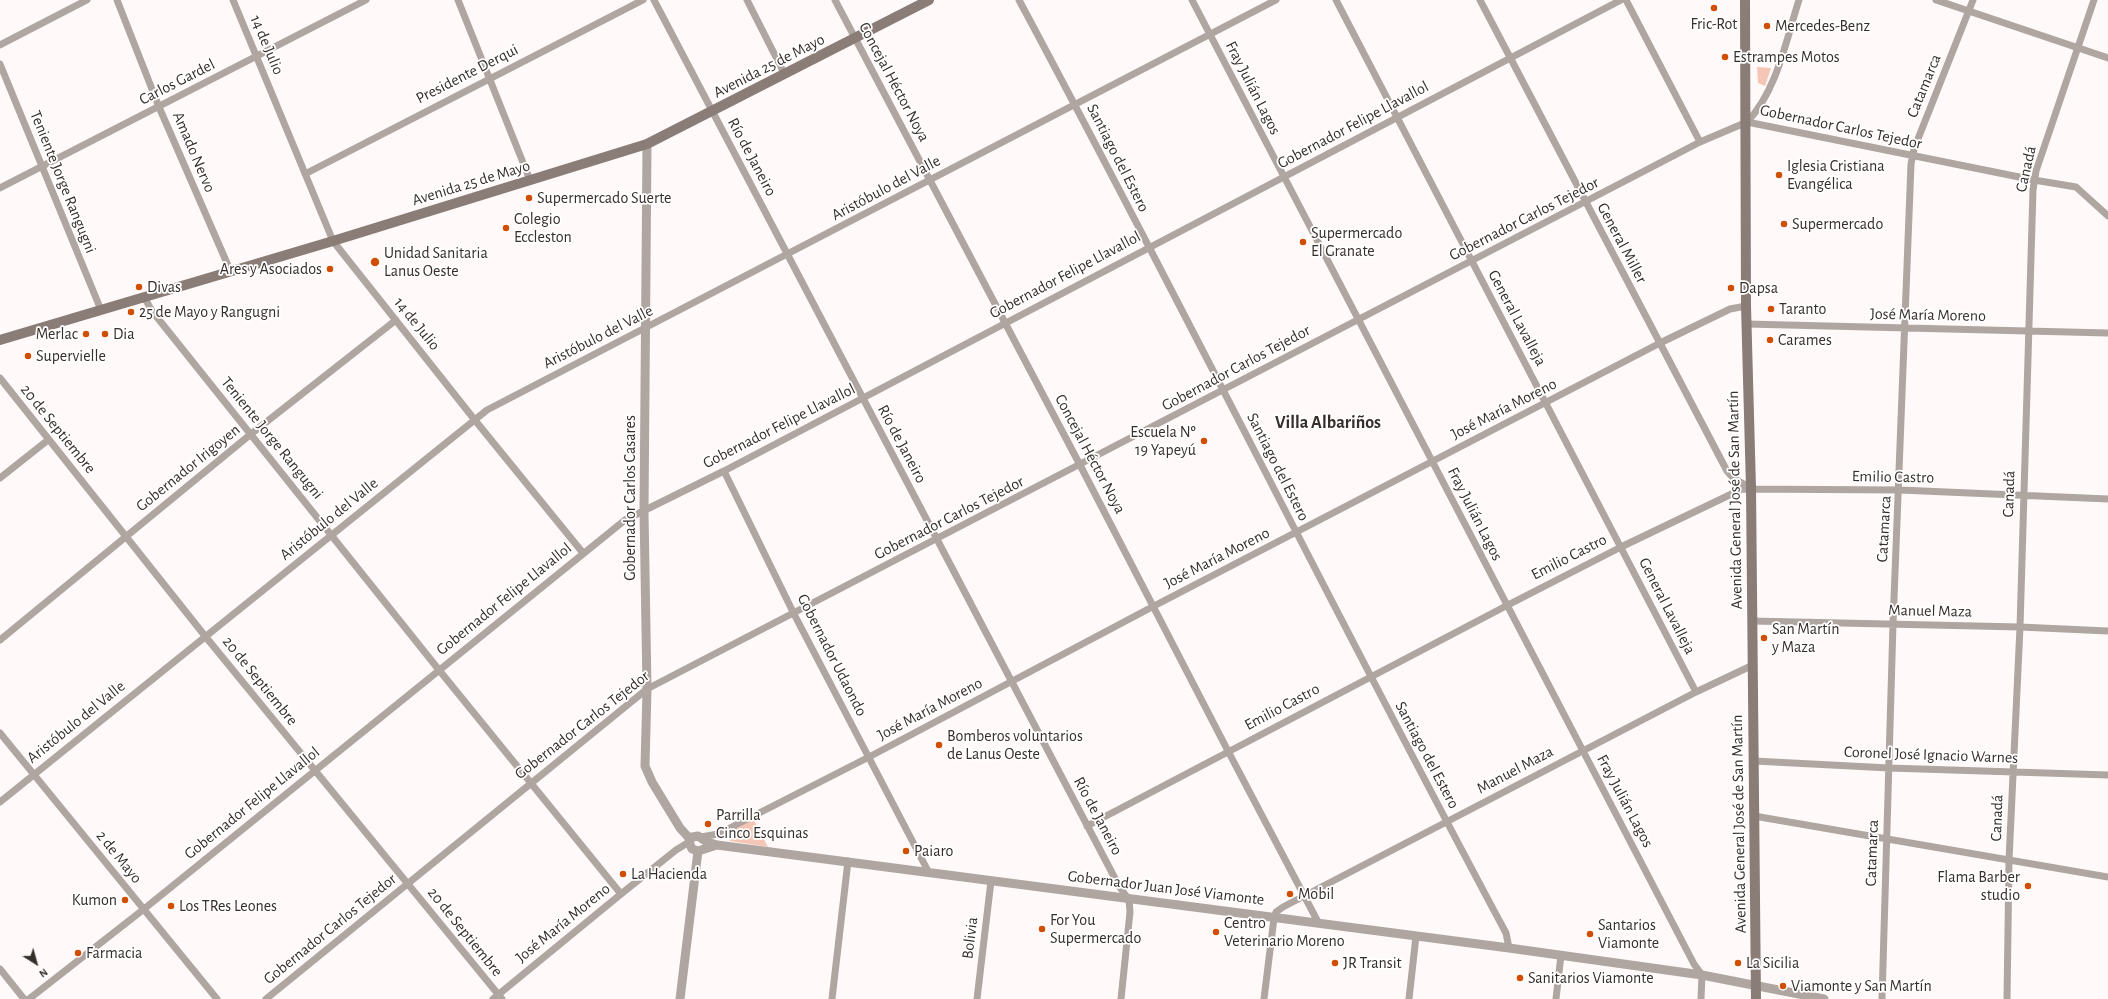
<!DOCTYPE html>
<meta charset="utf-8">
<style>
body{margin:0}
#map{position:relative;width:2108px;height:999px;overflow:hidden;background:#fffaf9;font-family:"Alegreya Sans",sans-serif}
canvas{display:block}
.north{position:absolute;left:16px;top:943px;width:40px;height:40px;-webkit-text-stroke:3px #fff;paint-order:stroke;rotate:143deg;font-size:11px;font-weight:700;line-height:16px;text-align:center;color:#362e2b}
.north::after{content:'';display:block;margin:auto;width:14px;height:18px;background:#362e2b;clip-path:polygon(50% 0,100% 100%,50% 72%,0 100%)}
</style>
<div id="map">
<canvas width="2108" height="999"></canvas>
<div class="north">N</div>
</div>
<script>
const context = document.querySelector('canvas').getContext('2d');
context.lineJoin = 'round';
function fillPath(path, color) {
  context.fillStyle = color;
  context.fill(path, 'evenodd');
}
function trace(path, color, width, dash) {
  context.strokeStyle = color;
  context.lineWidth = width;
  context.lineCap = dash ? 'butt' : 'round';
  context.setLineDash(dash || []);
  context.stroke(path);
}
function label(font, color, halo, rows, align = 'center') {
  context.font = font + ' "Alegreya Sans",sans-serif';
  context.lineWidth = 3.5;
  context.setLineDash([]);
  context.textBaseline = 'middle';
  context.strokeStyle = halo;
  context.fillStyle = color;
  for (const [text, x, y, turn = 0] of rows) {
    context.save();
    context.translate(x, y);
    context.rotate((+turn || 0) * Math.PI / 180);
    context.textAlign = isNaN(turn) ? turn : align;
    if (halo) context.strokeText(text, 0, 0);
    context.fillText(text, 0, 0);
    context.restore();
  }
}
const green = new Path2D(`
 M1757 67 1771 68 1765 86 1758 83Z
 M753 818 768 847 730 841 727 837 728 832Z`);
const minor = new Path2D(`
 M117 0 159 107 230 270
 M233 0 333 241 474 419 583 553
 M458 0 530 180
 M654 0 1119 886 1129 900 1130 912 1121 999
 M747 0 785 75
 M835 0 1080 465 1228 751 1318 922
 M1019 0C1185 309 1340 624 1506 933L1509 948
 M1192 0 1694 964 1702 975 1701 999
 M1336 0 1696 692
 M1480 0 1727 471 1733 478 1751 488
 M1626 0 1700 142
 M1936 0 2108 58
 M0 45 87 0
 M0 64 101 310
 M1747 122C1777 91 1786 40 1799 0
 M305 174 643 0
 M0 188 366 0
 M144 297 152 311 439 670 621 894
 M1747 324 2108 333
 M0 378 205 636 502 999
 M724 471 794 614 928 871
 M0 478 48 440
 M1752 621 2020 627 2108 631
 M0 640 251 434 396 320
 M0 733 217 999
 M1754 761 1889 768 2108 775
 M0 802 487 410 1276 0
 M1754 816 2108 877
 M1087 826 1506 606 1621 547 1742 489 1900 490 2108 499
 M701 837 718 834 869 757 1154 606 1660 343 1730 309 1746 306
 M0 969 24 999
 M29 999 144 909 625 520 724 471 1621 0
 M266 999 647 689 1700 142 1747 122 2034 180 2076 187 2108 216
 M493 999 621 894 676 850 689 842
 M832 999 848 861
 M977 999 991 881
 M1264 999 1274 918 1276 912 1283 907 1696 692 1753 665
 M1409 999 1416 936
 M1556 999 1561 955
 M1882 999 1893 624 1911 164 1914 149 1973 0
 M2007 999 2009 860 2020 627 2033 190 2036 171 2094 0`);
const tertiary = new Path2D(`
 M647 144 644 511 647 689 645 766 652 782 680 828 690 839
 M717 845 698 851 692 849 689 842 692 837 698 836 707 842 717 845 1509 948 1702 975 1824 999
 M680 999 698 851`);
const secondary = new Path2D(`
 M1745 0 1746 306 1751 488 1756 999
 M0 340 333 241 647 144 929 0`);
const markers = [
 [1714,8,4,"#d14e00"],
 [1767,26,4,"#d14e00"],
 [1725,57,4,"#d14e00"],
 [1779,175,4,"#d14e00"],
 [529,198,4,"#d14e00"],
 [1784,224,4,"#d14e00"],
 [506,228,4,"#d14e00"],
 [1303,242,4,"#d14e00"],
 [375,262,5,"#d14e00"],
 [330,269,4,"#d14e00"],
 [139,287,4,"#d14e00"],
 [1731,288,4,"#d14e00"],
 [1771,309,4,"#d14e00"],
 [131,312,4,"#d14e00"],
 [86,334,4,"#d14e00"],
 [105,334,4,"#d14e00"],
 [1770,340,4,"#d14e00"],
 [28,356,4,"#d14e00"],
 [1204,441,4,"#d14e00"],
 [1764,638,4,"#d14e00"],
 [939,745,4,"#d14e00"],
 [708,824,4,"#d14e00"],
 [906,851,4,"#d14e00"],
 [623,874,4,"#d14e00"],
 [2028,886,4,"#d14e00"],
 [1290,894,4,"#d14e00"],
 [125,900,4,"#d14e00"],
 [171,906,4,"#d14e00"],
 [1042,929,4,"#d14e00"],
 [1216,932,4,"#d14e00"],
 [1590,934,4,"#d14e00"],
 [78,953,4,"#d14e00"],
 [1335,963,4,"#d14e00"],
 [1738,963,4,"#d14e00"],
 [1520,978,4,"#d14e00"],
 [1783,986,4,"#d14e00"]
];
const poiNames = [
 ["Fric-Rot",1714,24,"center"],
 ["Mercedes-Benz",1775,26],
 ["Estrampes Motos",1733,57],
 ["Iglesia Cristiana",1787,166],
 ["Evangélica",1787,184],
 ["Supermercado Suerte",537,198],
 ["Colegio",514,219],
 ["Eccleston",514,237],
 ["Supermercado",1792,224],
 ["Supermercado",1311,233],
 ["El Granate",1311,251],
 ["Unidad Sanitaria",384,253],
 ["Lanus Oeste",384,271],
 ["Ares y Asociados",322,269,"right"],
 ["Divas",147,287],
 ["Dapsa",1739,288],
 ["Taranto",1779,309],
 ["25 de Mayo y Rangugni",139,312],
 ["Merlac",78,334,"right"],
 ["Dia",113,334],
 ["Carames",1778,340],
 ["Supervielle",36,356],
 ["Escuela Nº",1196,432,"right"],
 ["19 Yapeyú",1196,450,"right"],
 ["San Martín",1772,629],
 ["y Maza",1772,647],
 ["Bomberos voluntarios",947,736],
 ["de Lanus Oeste",947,754],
 ["Parrilla",716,815],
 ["Cinco Esquinas",716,833],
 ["Paiaro",914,851],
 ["La Hacienda",631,874],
 ["Flama Barber",2020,877,"right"],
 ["studio",2020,895,"right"],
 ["Mobil",1298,894],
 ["Kumon",117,900,"right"],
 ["Los TRes Leones",179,906],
 ["For You",1050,920],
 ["Supermercado",1050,938],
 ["Centro",1224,923],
 ["Veterinario Moreno",1224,941],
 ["Santarios",1598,925],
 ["Viamonte",1598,943],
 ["Farmacia",86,953],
 ["JR Transit",1343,963],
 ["La Sicilia",1746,963],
 ["Sanitarios Viamonte",1528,978],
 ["Viamonte y San Martín",1791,986]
];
const streetNames = [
 ["14 de Julio",267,45,67],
 ["Avenida 25 de Mayo",769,66,-27],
 ["Presidente Derqui",467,74,-27],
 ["Carlos Gardel",177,82,-27],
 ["Concejal Héctor Noya",894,82,62],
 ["Catamarca",1924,86,-68],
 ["Fray Julián Lagos",1253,88,63],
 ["Gobernador Felipe Llavallol",1353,125,-28],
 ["Gobernador Carlos Tejedor",1841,127,12],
 ["Amado Nervo",194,152,67],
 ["Río de Janeiro",752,157,62],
 ["Santiago del Estero",1118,158,63],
 ["Canadá",2026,169,-77],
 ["Teniente Jorge Rangugni",63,182,68],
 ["Avenida 25 de Mayo",471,183,-17],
 ["Aristóbulo del Valle",886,188,-28],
 ["Gobernador Carlos Tejedor",1524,219,-27],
 ["General Miller",1622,243,62],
 ["Gobernador Felipe Llavallol",1065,275,-28],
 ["José María Moreno",1928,315,1],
 ["General Lavalleja",1517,318,62],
 ["14 de Julio",417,324,51],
 ["Aristóbulo del Valle",598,337,-27],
 ["Gobernador Carlos Tejedor",1236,368,-28],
 ["José María Moreno",1504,409,-27],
 ["Gobernador Felipe Llavallol",779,426,-27],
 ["20 de Septiembre",58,429,51],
 ["Teniente Jorge Rangugni",272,438,51],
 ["Río de Janeiro",902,444,62],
 ["Concejal Héctor Noya",1090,454,62],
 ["Santiago del Estero",1278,467,63],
 ["Gobernador Irigoyen",188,468,-39],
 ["Emilio Castro",1893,477,1],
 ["Canadá",2009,494,-88],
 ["Gobernador Carlos Casares",630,498,-90],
 ["Avenida General José de San Martín",1735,500,-91],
 ["Fray Julián Lagos",1475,514,63],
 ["Gobernador Carlos Tejedor",949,518,-27],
 ["Aristóbulo del Valle",329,519,-39],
 ["Catamarca",1884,529,-87],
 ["Emilio Castro",1569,557,-27],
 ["José María Moreno",1217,558,-27],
 ["Gobernador Felipe Llavallol",504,599,-39],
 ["General Lavalleja",1667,606,63],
 ["Manuel Maza",1930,611,1],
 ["Gobernador Udaondo",832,655,63],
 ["20 de Septiembre",260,681,51],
 ["Emilio Castro",1282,707,-28],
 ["José María Moreno",930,709,-28],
 ["Aristóbulo del Valle",76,722,-39],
 ["Gobernador Carlos Tejedor",582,725,-38],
 ["Santiago del Estero",1427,755,62],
 ["Coronel José Ignacio Warnes",1931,755,2],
 ["Manuel Maza",1515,770,-28],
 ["Fray Julián Lagos",1625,801,62],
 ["Gobernador Felipe Llavallol",252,803,-39],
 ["Río de Janeiro",1098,816,62],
 ["Canadá",1997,818,-88],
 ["Avenida General José de San Martín",1739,824,-91],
 ["Catamarca",1872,853,-88],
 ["2 de Mayo",119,857,51],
 ["Gobernador Juan José Viamonte",1166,888,7],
 ["José María Moreno",563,923,-39],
 ["Gobernador Carlos Tejedor",330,929,-39],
 ["20 de Septiembre",465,932,51],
 ["Bolivia",970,938,-83]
];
const quarterNames = [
 ["Villa Albariños",1328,423]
];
fillPath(green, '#f5c6b5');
trace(minor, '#afa6a2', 7);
trace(tertiary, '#afa6a2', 9);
trace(secondary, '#8a7d78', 10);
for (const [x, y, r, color] of markers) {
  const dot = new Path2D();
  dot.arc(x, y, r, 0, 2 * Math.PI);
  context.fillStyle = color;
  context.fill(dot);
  trace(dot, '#fff', 1.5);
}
label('16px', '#362e2b', '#fff', poiNames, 'left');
label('16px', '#362e2b', '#fff', streetNames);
label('bold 18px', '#362e2b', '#fff', quarterNames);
</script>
